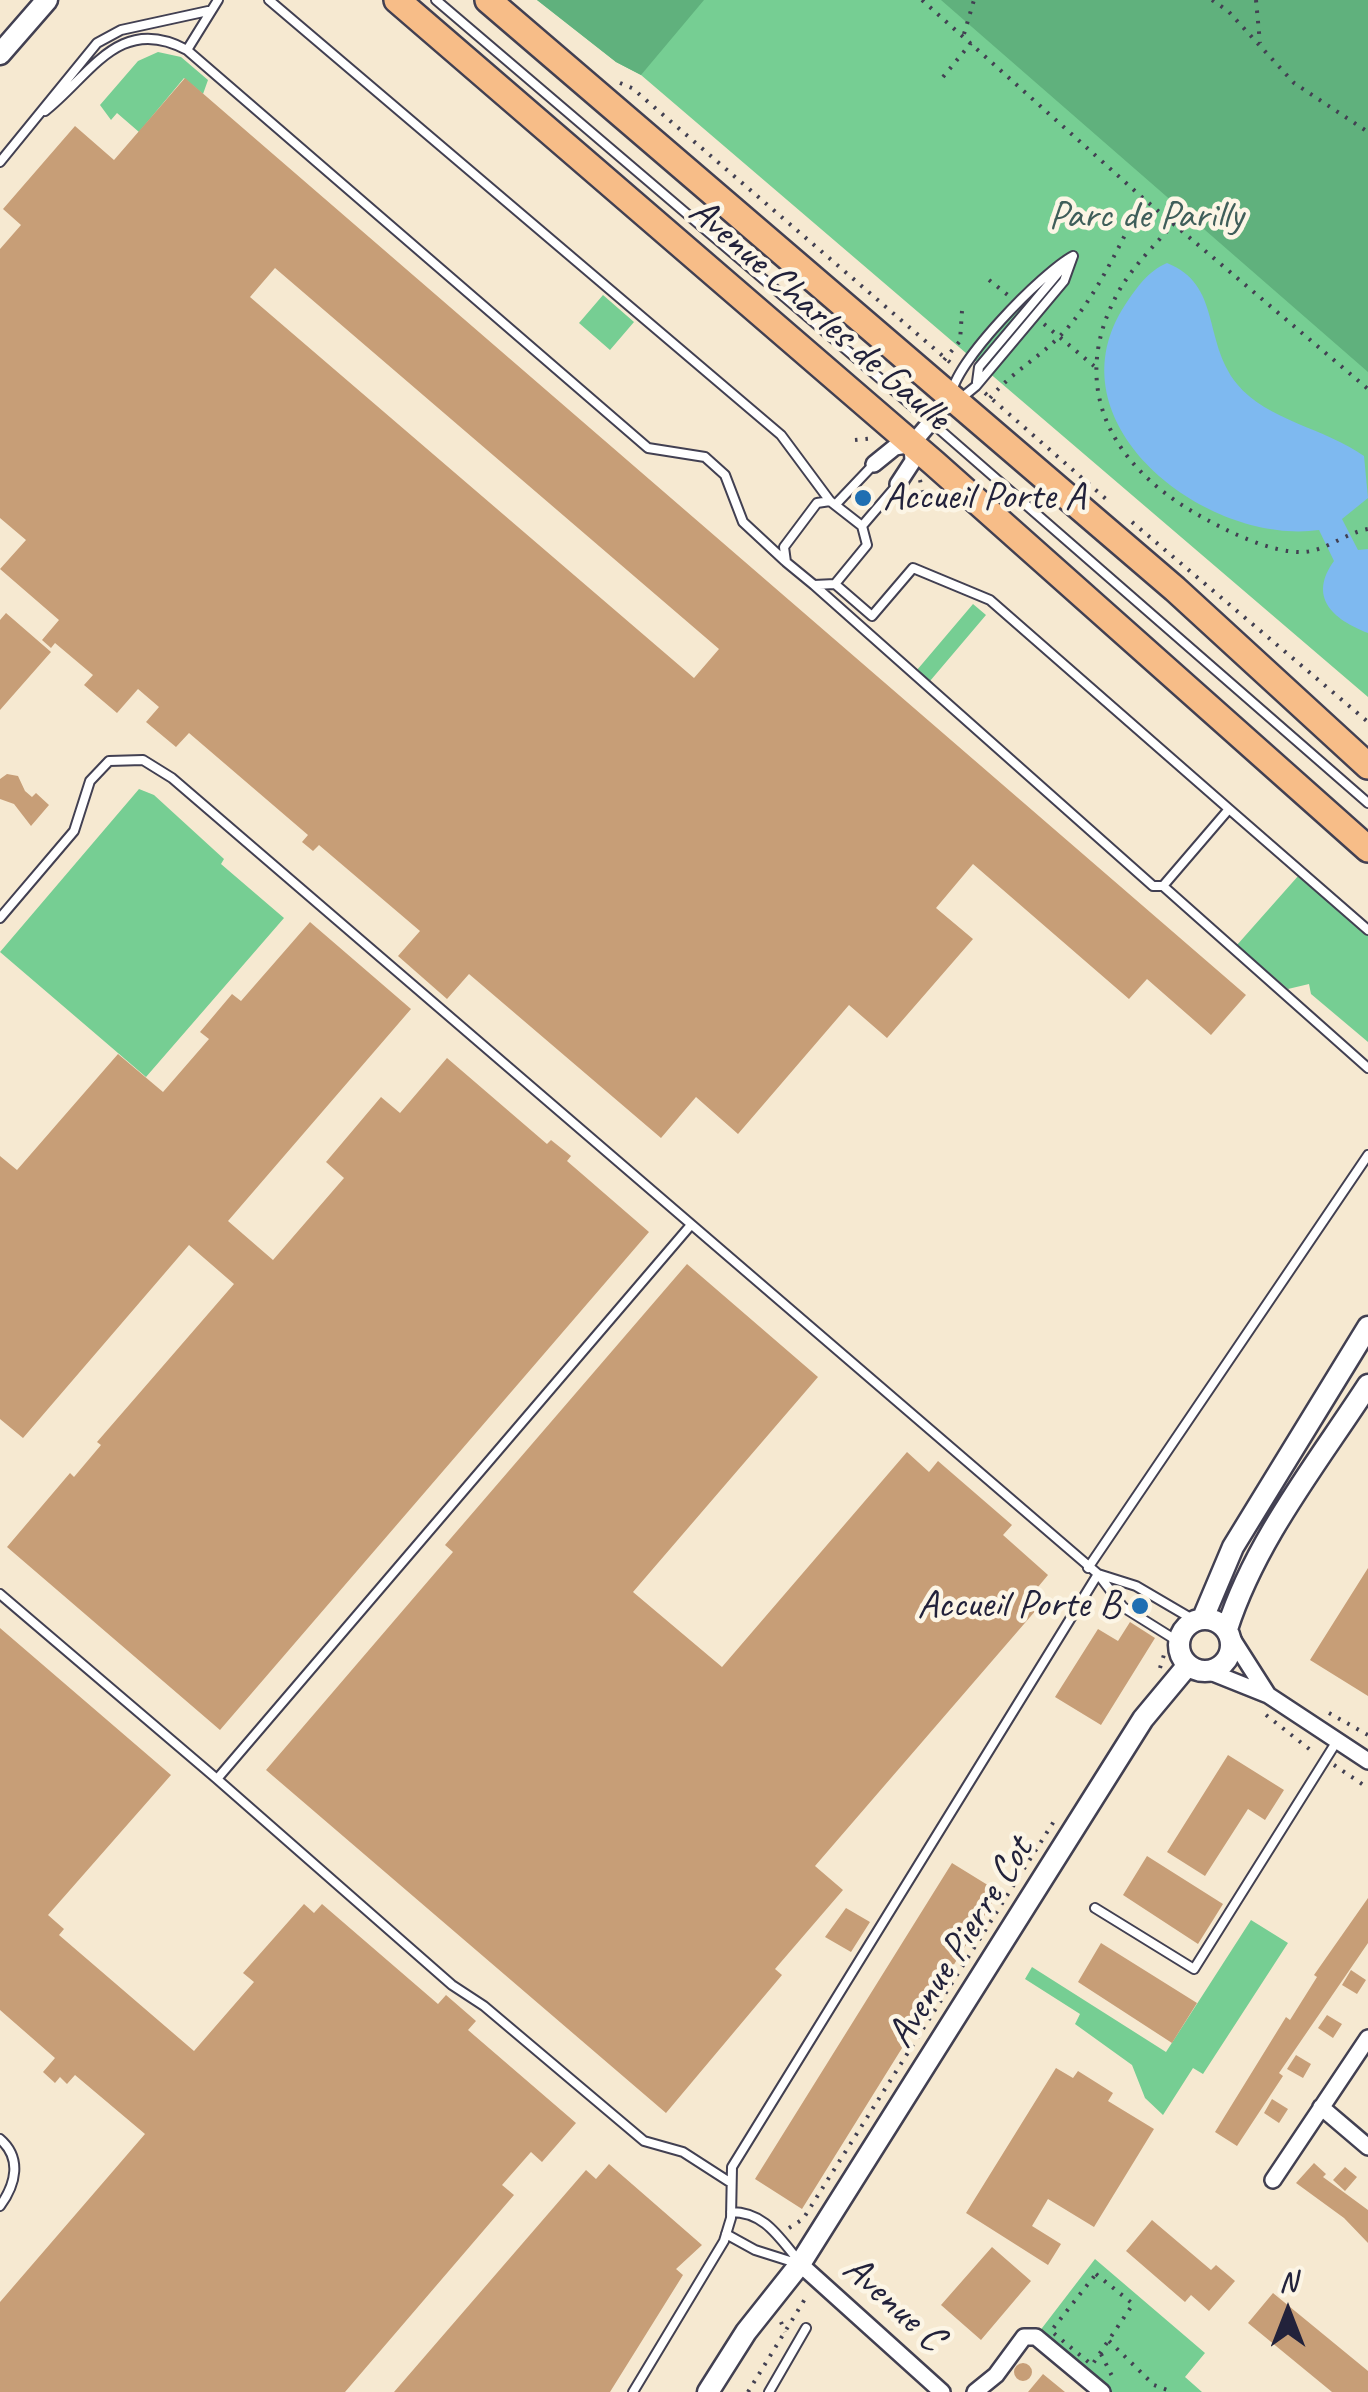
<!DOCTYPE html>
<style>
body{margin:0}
#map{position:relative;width:1368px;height:2392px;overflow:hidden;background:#f6e9d1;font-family:Caveat,sans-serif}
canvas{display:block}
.north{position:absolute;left:1238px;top:2262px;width:100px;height:100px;-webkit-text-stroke:8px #fcf5e5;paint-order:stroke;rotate:0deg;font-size:28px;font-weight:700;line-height:40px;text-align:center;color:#22223b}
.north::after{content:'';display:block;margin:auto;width:35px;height:45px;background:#22223b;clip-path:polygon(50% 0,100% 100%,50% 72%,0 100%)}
</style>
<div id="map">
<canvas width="1368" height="2392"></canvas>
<div class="north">N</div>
</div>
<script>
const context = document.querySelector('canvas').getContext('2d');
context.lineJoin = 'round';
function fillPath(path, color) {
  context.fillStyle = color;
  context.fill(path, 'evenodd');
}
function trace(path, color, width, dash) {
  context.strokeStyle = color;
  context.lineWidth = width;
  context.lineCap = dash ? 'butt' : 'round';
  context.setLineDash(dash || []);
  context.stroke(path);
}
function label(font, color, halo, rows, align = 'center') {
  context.font = font + ' Caveat,sans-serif';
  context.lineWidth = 9;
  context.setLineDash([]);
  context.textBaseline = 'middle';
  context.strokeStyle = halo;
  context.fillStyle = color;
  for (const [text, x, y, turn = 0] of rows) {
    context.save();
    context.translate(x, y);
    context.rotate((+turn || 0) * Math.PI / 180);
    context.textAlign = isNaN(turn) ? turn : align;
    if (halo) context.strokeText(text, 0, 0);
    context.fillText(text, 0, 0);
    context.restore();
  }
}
const green = new Path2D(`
 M537 0H1368V697L641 75 616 62Z
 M158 52 181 57 208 80 203 94 184 78 139 132 117 113 111 120 100 105 138 61Z
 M603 295 634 322 610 350 579 323Z
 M973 604 986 615 930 681 917 670Z
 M139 789 154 795 224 859 221 864 284 918 146 1077 0 952Z
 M1299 875 1368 935V1042L1311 994 1309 984 1288 989 1237 945Z
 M1251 1920 1288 1943 1203 2074 1193 2068 1163 2115 1145 2098 1132 2065 1075 2024 1080 2014 1025 1979 1032 1967 1166 2052Z
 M1095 2259 1205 2353 1185 2377 1202 2392H1109L1039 2332Z`);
const forest = new Path2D(`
 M537 0H704L641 75 616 62Z
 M941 0H1368V372Z`);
const water = new Path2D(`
 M1167 263C1222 285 1202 340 1237 384 1266 420 1327 429 1364 456L1368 498 1342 519 1358 550 1368 549V633C1332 619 1308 597 1334 561L1319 530C1207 546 1047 424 1125 305 1138 286 1147 272 1167 263Z`);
const building = new Path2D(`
 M185 78 1246 995 1211 1035 1147 979 1129 999 973 864 936 908 973 939 887 1038 849 1005 738 1134 696 1097 661 1138 469 974 447 999 398 956 420 931 319 845 313 851 302 842 308 835 189 733 176 747 146 722 159 707 138 689 117 713 84 685 93 675 55 643 51 648 42 640 59 620 0 569 26 540 0 518V249L21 225 3 209 75 126 114 160ZM275 268 719 649 694 678 250 297Z
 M6 613 51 652 0 710V620Z
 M7 774 18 776 25 791 32 797 36 793 49 805 31 826 14 804 0 799V779Z
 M310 922 411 1009 228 1221 273 1260 344 1178 326 1162 381 1097 400 1113 447 1058 547 1144 551 1140 571 1156 567 1161 649 1232 220 1730 7 1547 70 1473 74 1477 101 1445 97 1442 234 1284 189 1245 23 1438 0 1419V1156L17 1170 118 1054 163 1092 209 1039 200 1032 232 994 241 1001Z
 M687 1264 818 1377 633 1592 722 1667 907 1452 929 1472 938 1461 1012 1525 1003 1535 1048 1575 1033 1593 1043 1602 815 1866 843 1890 775 1969 782 1975 666 2113 266 1770 453 1552 445 1545Z
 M1368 1568V1696L1310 1660Z
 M1130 1622 1155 1638 1101 1725 1055 1697 1098 1629 1118 1641Z
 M0 1628 171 1775 48 1915 64 1929 59 1935 194 2051 254 1982 243 1973 304 1904 314 1913 322 1904 438 2004 446 1995 476 2021 468 2030 576 2123 542 2162 531 2152 502 2185 514 2195 345 2392H0V2302L145 2134 75 2075 67 2084 60 2077 55 2083 43 2072 55 2058 0 2010Z
 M1228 1755 1284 1790 1265 1820 1248 1809 1205 1876 1167 1852Z
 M1147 1856 1223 1904 1198 1944 1123 1895Z
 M952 1863 999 1892 802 2209 755 2179Z
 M1368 1898V1943L1279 2073 1283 2076 1237 2146 1215 2132 1286 2017 1290 2020 1317 1977 1314 1975Z
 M846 1908 870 1922 851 1952 825 1937Z
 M1101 1943 1197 2003 1172 2043 1078 1982Z
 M1351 1970 1366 1980 1357 1994 1342 1985Z
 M1327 2015 1342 2024 1333 2038 1318 2028Z
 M1296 2055 1311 2064 1303 2078 1287 2069Z
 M1056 2068 1073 2078 1078 2071 1113 2093 1108 2101 1154 2129 1094 2227 1048 2199 1032 2226 1061 2244 1048 2265 966 2213Z
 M1272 2099 1288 2109 1279 2123 1264 2113Z
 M1314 2163 1326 2174 1323 2177 1368 2210V2243L1344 2218 1296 2183Z
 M609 2164 702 2245 676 2269 683 2275 610 2392H394L586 2170 596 2179Z
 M1345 2167 1357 2177 1345 2191 1333 2180Z
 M1152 2220 1211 2270 1216 2265 1235 2281 1209 2311 1191 2295 1185 2302 1126 2251Z
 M992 2247 1031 2281 981 2340 941 2305Z
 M1273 2293 1368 2371V2392H1332L1248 2323Z
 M1014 2372a9 9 0 1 1 18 0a9 9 0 1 1-18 0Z
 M1043 2374 1065 2392H1028Z`);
const path = new Path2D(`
 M922 0 1144 199 1368 389
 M1212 0 1228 11 1294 83 1368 132
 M1256 0 1260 43
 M964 34 974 0
 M943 77 971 43
 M620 83 632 88 952 364
 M1174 223C1156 244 1134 265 1120 289 1067 382 1108 463 1195 513 1224 530 1270 553 1303 552 1326 551 1345 533 1368 529
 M989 280 1009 296
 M1044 324 1094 366
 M944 360 960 341 962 311
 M985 393 1106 499
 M990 398C1011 373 1037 359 1059 337 1096 300 1119 244 1144 199
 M855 440 874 438
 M920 480 925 504
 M1132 522 1368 722
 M1160 1668 1166 1648
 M1329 1713 1368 1735
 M1266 1715 1313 1752
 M1334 1765 1368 1788
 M789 2228 803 2219 1056 1818
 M1096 2274 1133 2304 1092 2365 1051 2331Z
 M781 2322 785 2332
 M1109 2341 1154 2385 1173 2392
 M1101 2354 1114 2380
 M748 2392 808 2294`);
const service = new Path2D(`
 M218 0 187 50 648 448 705 457 725 475 743 522 785 561
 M269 0 781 435 830 501 862 526 867 545 835 584 814 585 786 562 784 547 817 503 830 501
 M436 0 931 422 1368 803
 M45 111C90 76 119 13 187 50
 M0 162 97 43 121 30 208 11
 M1073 256 1064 281 976 386 965 395 951 398C951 365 1043 272 1073 256Z
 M977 382 979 367 1070 259
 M837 503 874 464
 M862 526 898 484
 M814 585 1153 886H1163L1229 809 990 600 913 568 872 616 835 584
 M1229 809 1368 930
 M1163 886 1368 1068
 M0 918 74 831 90 781 109 761 143 760 172 778 1098 1574 1123 1607 1179 1642
 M1088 1568 1368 1155
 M1098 1574 1136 1586 1194 1620
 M0 1594 217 1779 690 1226
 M217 1779 452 1985 484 2006 644 2141 683 2152 728 2181
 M1095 1908 1194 1969 1337 1741
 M0 2139C22 2158 16 2184 0 2206
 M731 2212C764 2212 778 2236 798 2260
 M726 2234 755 2250 796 2263
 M633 2392 724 2241 731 2218 732 2167 1098 1574
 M769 2392 806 2328`);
const minor = new Path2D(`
 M874 464 895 447 912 444 951 398
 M898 484 913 461 912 444
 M1231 1637 1268 1695 1368 1761
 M1208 1671 1268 1695
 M1321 2107 1368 2147
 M1273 2180 1368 2038
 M800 2264 942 2392
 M975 2392 996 2375 1024 2337H1036L1102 2392`);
const tertiary = new Path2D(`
 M0 54 47 0
 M1203 1618 1233 1547 1368 1327
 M1179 1645a26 26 0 1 1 52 0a26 26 0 1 1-52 0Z
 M1227 1629C1255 1541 1318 1462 1368 1385
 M708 2392 746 2332 800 2264 1143 1719 1188 1665`);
const primary = new Path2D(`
 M397 0 934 463 1368 849
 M488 0 1175 589 1368 766`);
const markers = [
 [863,498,10,"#1f6fb2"],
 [1140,1606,10,"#1f6fb2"]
];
const parkNames = [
 ["Parc de Parilly",1146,217]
];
const streetNames = [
 ["Avenue Charles de Gaulle",819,315,41],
 ["Avenue Pierre Cot",961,1943,-58],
 ["Avenue C",893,2304,42]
];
const poiNames = [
 ["Accueil Porte A",883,498],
 ["Accueil Porte B",1120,1606,"right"]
];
fillPath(green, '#76ce93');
fillPath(forest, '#60b17d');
fillPath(water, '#7eb9f0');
fillPath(building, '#c79e77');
trace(service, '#424052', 12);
trace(minor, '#424052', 20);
trace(tertiary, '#424052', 25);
trace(primary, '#424052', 30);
trace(path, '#424052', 4, [2.5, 8]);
trace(service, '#fff', 8);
trace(minor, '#fff', 15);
trace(tertiary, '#fff', 20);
trace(primary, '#f7bd88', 25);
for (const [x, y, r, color] of markers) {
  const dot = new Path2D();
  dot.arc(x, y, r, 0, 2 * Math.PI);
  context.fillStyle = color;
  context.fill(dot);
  trace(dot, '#fcf5e5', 4);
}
label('40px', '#3f5e5a', '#fcf5e5', parkNames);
label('40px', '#22223b', '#fcf5e5', streetNames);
label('40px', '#22223b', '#fcf5e5', poiNames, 'left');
</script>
